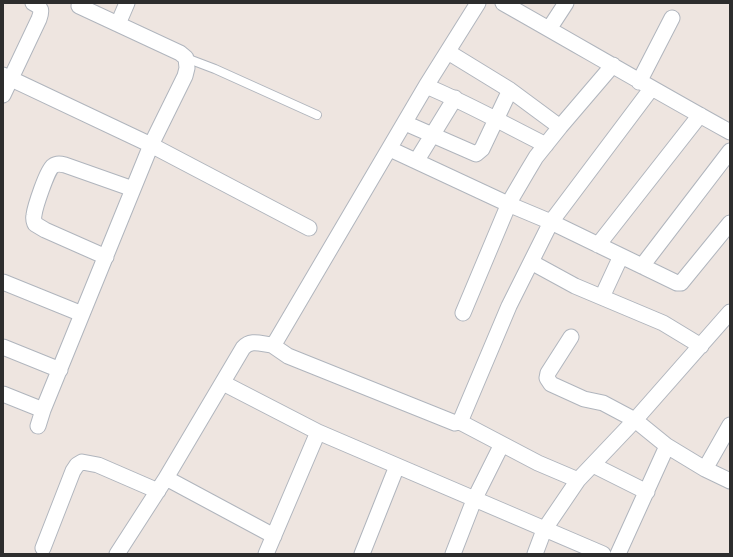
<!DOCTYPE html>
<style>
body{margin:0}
#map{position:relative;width:733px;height:557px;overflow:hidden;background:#eee5e0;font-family:Signika,sans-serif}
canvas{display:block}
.frame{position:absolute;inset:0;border:4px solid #2d2d2d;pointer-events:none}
</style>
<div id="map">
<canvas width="733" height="557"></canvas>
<div class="frame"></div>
</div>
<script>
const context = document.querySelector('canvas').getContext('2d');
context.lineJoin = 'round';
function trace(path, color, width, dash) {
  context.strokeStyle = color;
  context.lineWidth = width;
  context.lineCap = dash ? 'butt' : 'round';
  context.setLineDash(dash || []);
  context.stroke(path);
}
const service = new Path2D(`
 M186 58 215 69 317 115`);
const minor = new Path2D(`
 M503 3C579 46 654 90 730 132
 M118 24 127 3
 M549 29 566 3
 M448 52 510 90 560 127
 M3 75 151 145 309 228
 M639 82 672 18
 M426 86C467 103 506 125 546 145
 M3 95 39 19C42 11 42 7 33 3
 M405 123 476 154 482 149 510 90
 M390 149 508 204 551 222 677 283H681L730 223
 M417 160 455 98
 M598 245 700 115
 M106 257 45 230 35 224C34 221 33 219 34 215 35 207 47 170 53 166 57 163 61 164 65 165L133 189
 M531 262 575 286 663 323 701 346
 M642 266 730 151
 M3 282 82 314
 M602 297 621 256
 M463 313 510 201 527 172 536 157 560 127 613 65
 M571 337 548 373 547 378 551 384 584 399 603 403 635 420 667 446 705 469 730 481
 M272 345 288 356 455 423 460 422 538 463 578 480
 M3 347 60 370
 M223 383 318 432 603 554
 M3 394 43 410
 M460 422 509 306 551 222 651 89
 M38 426 43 410 151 145 185 76 187 68 186 58 180 53 79 6
 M593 465 647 492
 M705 469 730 425
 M166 478 274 536
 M43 548 73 471 77 465 82 462 98 465 158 491
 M117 554 166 478 243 348C251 339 261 344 272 345L276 341 426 86 478 3
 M266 554 318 432
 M362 554 397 466
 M453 554 474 500 502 444
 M535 554 544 530 578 480 635 420 730 312
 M618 554 667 446`);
trace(service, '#b0b5bd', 10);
trace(minor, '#b0b5bd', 17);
trace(service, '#fff', 8);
trace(minor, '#fff', 15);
</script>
